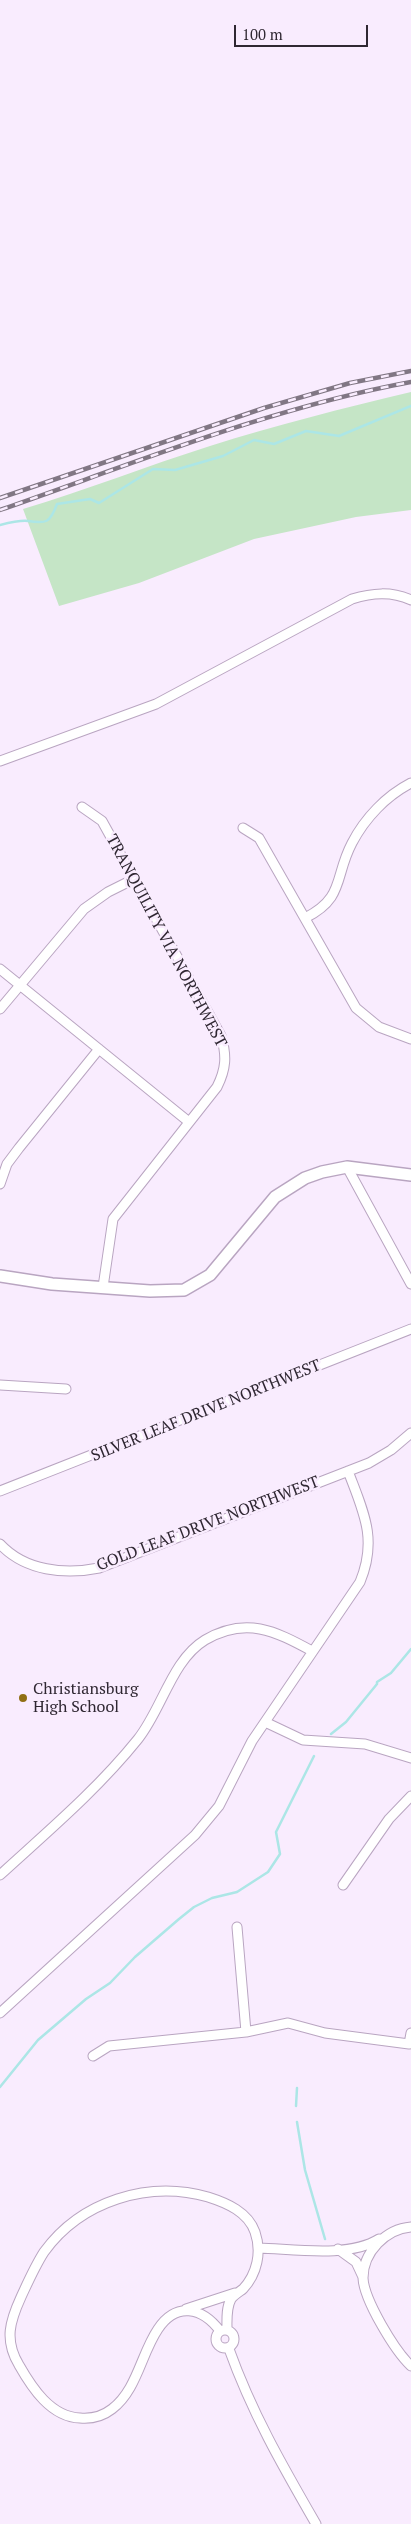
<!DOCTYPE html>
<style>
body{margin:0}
#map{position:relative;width:411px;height:2524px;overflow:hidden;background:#f9ecfe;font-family:"PT Serif",serif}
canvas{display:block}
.scale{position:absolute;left:234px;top:25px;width:134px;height:22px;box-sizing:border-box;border:2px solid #2f2732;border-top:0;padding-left:6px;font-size:15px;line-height:18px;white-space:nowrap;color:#2f2732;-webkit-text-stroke:4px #f9ecfe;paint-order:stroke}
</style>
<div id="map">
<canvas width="411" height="2524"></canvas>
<div class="scale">100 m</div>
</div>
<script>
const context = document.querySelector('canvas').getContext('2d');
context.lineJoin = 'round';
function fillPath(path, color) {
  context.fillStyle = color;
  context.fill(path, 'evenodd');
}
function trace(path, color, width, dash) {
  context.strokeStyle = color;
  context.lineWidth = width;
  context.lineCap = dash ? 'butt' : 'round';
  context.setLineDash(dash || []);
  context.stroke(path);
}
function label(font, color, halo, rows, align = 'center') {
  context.font = font + ' "PT Serif",serif';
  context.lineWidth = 5;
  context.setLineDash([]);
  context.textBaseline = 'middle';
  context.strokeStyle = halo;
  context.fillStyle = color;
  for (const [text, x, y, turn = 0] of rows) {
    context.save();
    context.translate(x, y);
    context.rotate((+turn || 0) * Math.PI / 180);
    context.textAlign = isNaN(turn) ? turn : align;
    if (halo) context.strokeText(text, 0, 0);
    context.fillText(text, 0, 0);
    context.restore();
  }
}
const green = new Path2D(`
 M411 392V510L356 517 254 539 139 583 59 606 23 509C86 490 147 466 210 446 276 425 344 408 411 392Z`);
const stream = new Path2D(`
 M0 525C8 523 20 520 28 521 46 524 50 523 57 504L90 499 99 503 153 469 175 470 223 456 254 440 274 444 306 431 339 436 411 406
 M331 1734 346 1722 377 1684V1682L391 1673 411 1649
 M0 2087 38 2040 86 1999 110 1983 135 1957 179 1919 194 1907 212 1898 237 1892 268 1872 280 1854 276 1832 314 1756
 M296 2106 297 2088
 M297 2122 305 2170 325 2239`);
const minor = new Path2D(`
 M0 761 156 704 352 599C372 593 391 591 411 600
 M82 807 102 821 221 1036C227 1056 226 1069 217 1087L113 1219 103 1287
 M243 828 259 838 356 1008 379 1027 411 1039
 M305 918C345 898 334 877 352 843 365 818 386 796 411 783
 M0 969 189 1122
 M0 1009 84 909 108 892 134 879
 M347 1167 411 1284
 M0 1184 7 1164 19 1148 99 1049
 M0 1385 66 1389
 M0 1491 411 1329
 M0 1544C25 1571 65 1575 99 1568L369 1463 391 1450 411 1433
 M265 1722 303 1740 365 1744 411 1758
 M0 1875C47 1832 97 1790 138 1739 162 1709 172 1660 205 1640 246 1616 275 1631 312 1651
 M343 1885 389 1819 411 1796
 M237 1927 246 2032
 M0 2013 195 1835 219 1806 252 1741 360 1582C378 1539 363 1511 348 1471
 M93 2056 109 2046 246 2032 288 2023 325 2033 409 2044 411 2033
 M411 2227C386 2229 363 2252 363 2278 364 2300 395 2351 411 2366
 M259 2248C294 2249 349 2258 379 2239
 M338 2249 356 2262 363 2277
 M186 2309 235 2293
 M216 2339a9 9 0 1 1 18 0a9 9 0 1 1-18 0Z
 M220 2331C202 2307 176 2302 158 2329 141 2354 137 2390 112 2409 103 2416 91 2419 80 2418 51 2417 32 2388 19 2365 4 2340 10 2321 21 2297 28 2282 35 2266 44 2252 81 2201 148 2180 208 2197 227 2203 248 2212 255 2232 262 2252 257 2274 243 2289 239 2292 234 2295 231 2299 226 2308 227 2320 227 2330
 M229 2349C252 2413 282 2465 316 2524`);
const tertiary = new Path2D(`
 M0 1276 52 1284 150 1291 184 1290 210 1275 275 1197 305 1178 322 1172 347 1167 411 1175`);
const rail = new Path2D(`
 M0 498 264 408 350 383 411 371
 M0 510C135 463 270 408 411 382`);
const markers = [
 [23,1698,5,"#906f14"]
];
const streetNames = [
 ["TRANQUILITY VIA NORTHWEST",166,941,62],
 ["SILVER LEAF DRIVE NORTHWEST",206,1411,-22],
 ["GOLD LEAF DRIVE NORTHWEST",208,1524,-21]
];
const poiNames = [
 ["Christiansburg",33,1689],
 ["High School",33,1707]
];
fillPath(green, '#c5e5c6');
trace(stream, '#ace6e6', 2.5);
trace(minor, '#b9a5c1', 11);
trace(tertiary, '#b9a5c1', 14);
trace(minor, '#fff', 9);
trace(tertiary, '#fff', 11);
trace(rail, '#817784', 4.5);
trace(rail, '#f9ecfe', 2.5, [8]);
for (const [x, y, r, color] of markers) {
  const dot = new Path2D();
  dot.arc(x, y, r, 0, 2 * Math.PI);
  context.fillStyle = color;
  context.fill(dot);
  trace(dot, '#f9ecfe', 2);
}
label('16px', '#2f2732', '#f9ecfe', streetNames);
label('16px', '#2f2732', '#f9ecfe', poiNames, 'left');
</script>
